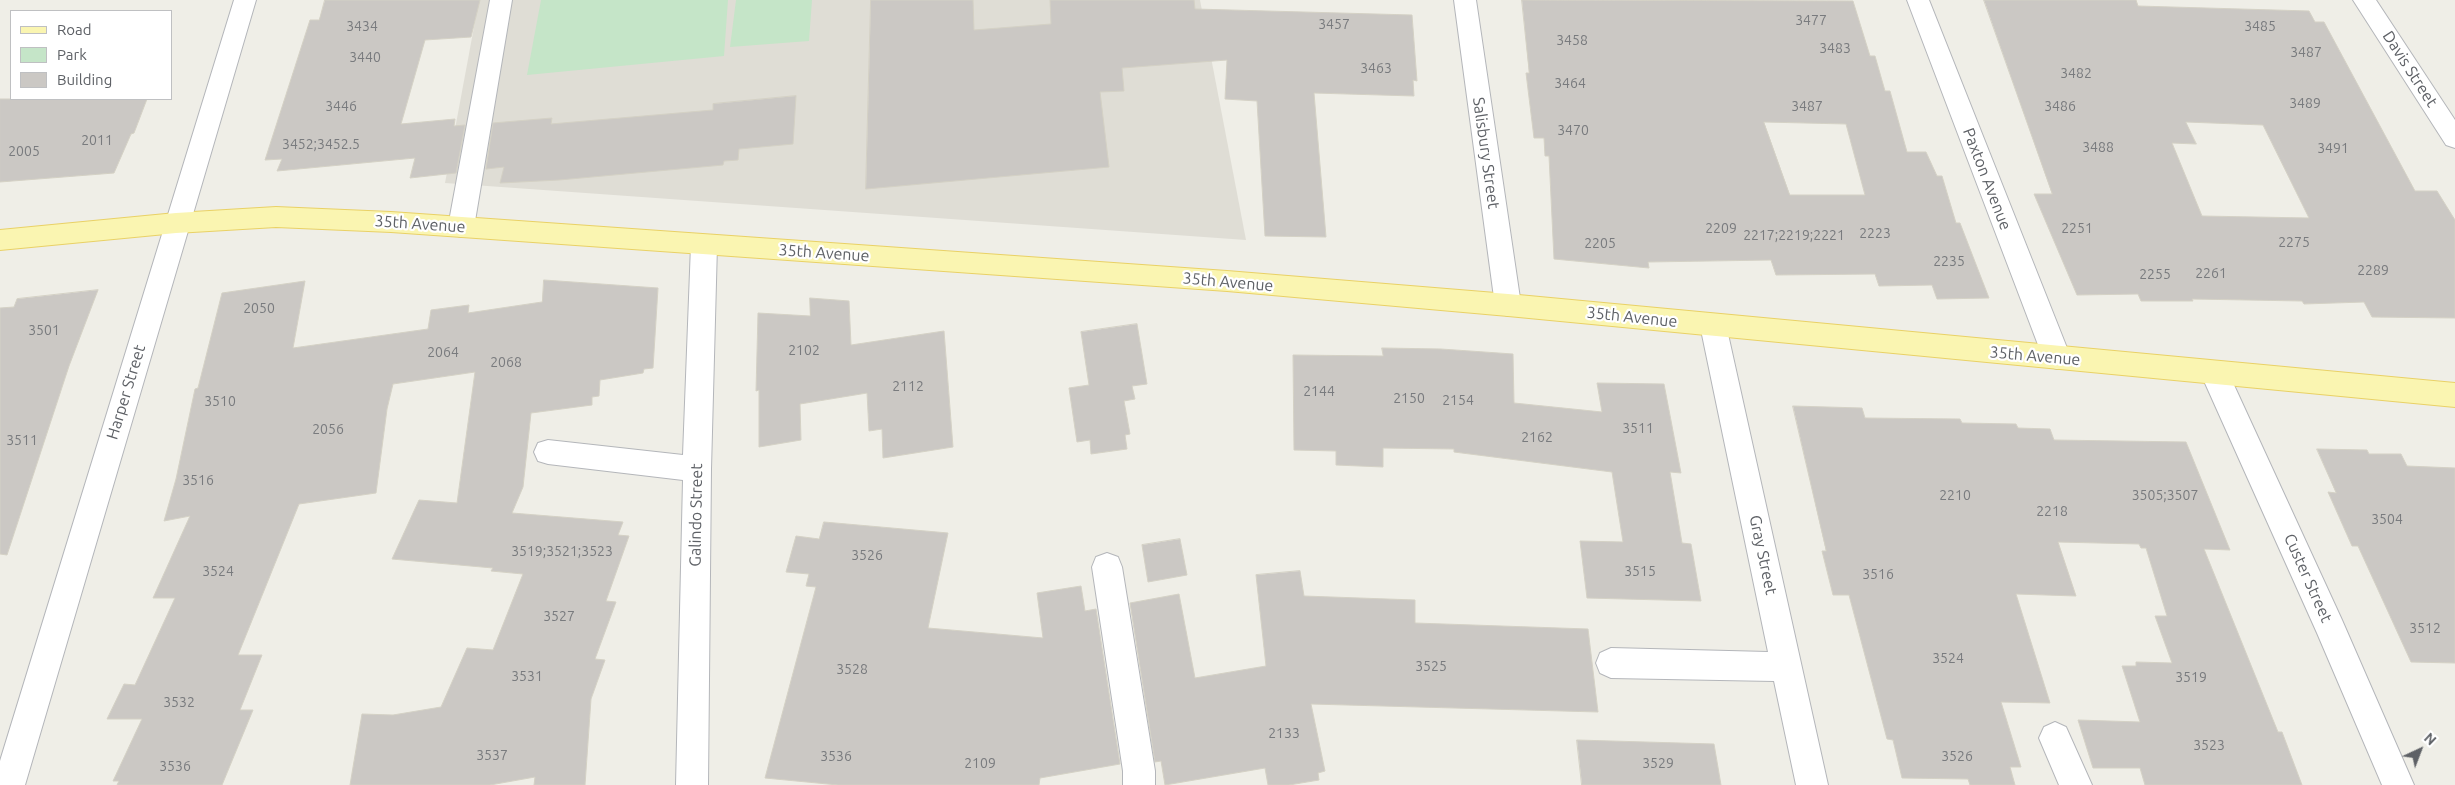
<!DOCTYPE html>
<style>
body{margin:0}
#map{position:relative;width:2455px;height:785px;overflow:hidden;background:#efeee7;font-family:Ubuntu,sans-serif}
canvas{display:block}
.legend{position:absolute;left:10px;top:10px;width:162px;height:90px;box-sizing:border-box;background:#fff;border:1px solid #bfc0c2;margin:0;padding:6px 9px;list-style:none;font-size:15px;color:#5e6166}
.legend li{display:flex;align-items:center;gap:10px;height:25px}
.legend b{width:25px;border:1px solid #bfc0c2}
.north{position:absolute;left:2395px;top:725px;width:50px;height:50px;-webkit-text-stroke:4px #fff;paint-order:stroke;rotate:43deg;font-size:14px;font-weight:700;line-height:20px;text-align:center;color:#5e6166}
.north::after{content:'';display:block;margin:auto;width:18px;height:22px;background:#5e6166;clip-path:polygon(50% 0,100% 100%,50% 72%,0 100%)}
</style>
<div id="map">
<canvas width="2455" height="785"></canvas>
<ul class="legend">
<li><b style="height:6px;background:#faf5b1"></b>Road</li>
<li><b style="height:14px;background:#c5e5c8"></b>Park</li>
<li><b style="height:14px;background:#cbc8c4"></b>Building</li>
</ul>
<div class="north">N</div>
</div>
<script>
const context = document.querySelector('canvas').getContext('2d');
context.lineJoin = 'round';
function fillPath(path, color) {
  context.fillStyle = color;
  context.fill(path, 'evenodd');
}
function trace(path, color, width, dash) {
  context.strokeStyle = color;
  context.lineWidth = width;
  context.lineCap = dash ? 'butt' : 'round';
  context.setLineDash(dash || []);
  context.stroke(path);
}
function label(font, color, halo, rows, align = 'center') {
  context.font = font + ' Ubuntu,sans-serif';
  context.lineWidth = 4.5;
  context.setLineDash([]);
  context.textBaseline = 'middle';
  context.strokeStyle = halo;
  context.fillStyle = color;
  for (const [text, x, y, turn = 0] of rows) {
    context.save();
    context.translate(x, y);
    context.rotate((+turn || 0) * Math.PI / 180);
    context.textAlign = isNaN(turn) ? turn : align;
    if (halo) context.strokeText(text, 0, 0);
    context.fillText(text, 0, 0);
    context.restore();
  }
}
const education = new Path2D(`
 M479 0H1200L1246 240 445 183Z`);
const green = new Path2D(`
 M541 0H728L724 56 527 75Z
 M736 0H812L809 41 730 47Z`);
const building = new Path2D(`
 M325 0H480L471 37 425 40 401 124 455 119 454 126 465 125 456 173 410 178 415 158 277 171 282 159 265 160 310 20H319Z
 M871 0H973L974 30 1051 24 1050 0H1194L1195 9 1412 15 1417 81 1413 80 1414 96 1314 93 1326 237 1265 236 1257 101 1225 99 1227 60 1122 68 1124 91 1100 92 1109 167 866 189Z
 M1522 0 1853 1 1870 56H1875L1885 91H1890L1907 152H1926L1937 176H1942L1956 223H1960L1989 298 1937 299 1932 285 1879 286 1875 274 1776 275 1771 260 1648 262 1649 268 1554 259 1549 156H1545L1544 138H1534L1526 73H1529ZM1764 122 1846 124 1865 195H1790Z
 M1984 0H2136L2138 6 2309 11 2315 22H2324L2415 191H2437L2455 220V318L2372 317 2364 302 2304 304 2302 301 2192 299 2193 301H2141L2138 294 2077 295 2034 194H2052ZM2186 122 2263 125 2309 218 2202 216 2172 143 2196 144Z
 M796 96 793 144 739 149 738 160 724 161 723 165 559 180 500 183 504 167 486 169 493 123 552 118 551 124 713 110V104Z
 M0 99H147L134 133 131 134 114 173 0 182Z
 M544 280 658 288 653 368 644 369 643 373 600 380 599 396 592 397V405L531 413 523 487 512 513 623 522 618 535 629 536 606 601 616 602 595 659 605 660 591 699 585 785H534L535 777 490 785H350L362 714 393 715 441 707 467 648 493 650 523 574 491 571 493 568 392 559 419 500 457 503 475 372 393 384 387 409 376 493 299 504 238 655H262L240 710H253L222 785H117L119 781H113L142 719H107L124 684 135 685 175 598H153L190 516 164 521 176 479 195 389 198 388 222 293 305 281 293 348 428 329 431 310 469 305 468 313 542 302Z
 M98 290 69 366 7 555 0 554V308L14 307 17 299Z
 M810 298 849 301 851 345 944 331 953 447 883 458 882 429 869 431 867 393 800 404 801 440 759 447V390L756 391 758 313 810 316Z
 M1137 324 1147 384 1132 386 1135 399 1124 401 1130 434 1125 435 1127 449 1091 454 1090 440 1077 442 1069 388 1089 385 1081 332Z
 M1382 348 1441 349 1513 354 1514 403 1602 412 1597 383 1664 384 1681 473 1670 472 1682 543 1691 544 1701 601 1587 598 1580 541 1623 542 1612 472 1454 452V449L1383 448V467L1336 465V451L1294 450 1293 355 1383 356Z
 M1793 406 1862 408 1865 418 1960 419 1962 423 2016 424 2018 428 2050 429 2054 440 2186 442 2230 550 2204 549 2278 732H2282L2302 785H2145L2140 768H2093L2078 720 2140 722 2122 666H2136V662L2172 663 2155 616H2167L2146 548H2141L2139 544 2058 542 2076 596 2016 594 2050 703 2001 702 2021 767H2010L2015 785H1970L1968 779 1902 778 1893 740 1887 739 1849 595H1833L1822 551H1826Z
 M2317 449 2367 450 2369 454H2401L2407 466 2455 468V663L2411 662 2358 546H2352L2328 492 2336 493Z
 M824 522 948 533 928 628 1043 638 1037 593 1081 586 1085 611 1096 609 1120 764 1040 778 1039 785H838L765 778 816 587 806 586 809 574 786 572 796 536 819 539Z
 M1180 539 1187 575 1148 582 1142 545Z
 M1300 571 1304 596 1415 600V623L1588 629 1598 712 1311 704 1325 771 1318 773 1319 780 1289 785H1268L1265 768 1165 785 1161 761 1155 762 1130 603 1179 594 1195 678 1266 666 1256 575Z
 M1577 740 1714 744 1721 785H1582Z`);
const minor = new Path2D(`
 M234 0H256L25 785H0V761Z
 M490 0H512L474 227 470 234 461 237 452 234 448 227Z
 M1454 0H1476L1521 305 1517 313 1508 316 1499 313 1495 305Z
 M1907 0H1929L2071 358 2067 366 2057 369 2047 366 2043 358Z
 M2353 0H2376L2455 120V148L2446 145Z
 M704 235 713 238 717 245 711 469 708 785H676L683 480 548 464 538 461 534 452 538 443 548 440 683 455 691 245 695 238Z
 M1713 314 1722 317 1726 325 1828 785H1796L1774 681 1611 678 1600 673 1596 663 1600 653 1611 648 1768 652 1700 325 1704 317Z
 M2214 361 2224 364 2228 372 2342 620 2414 785H2382L2317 633 2200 372 2204 364Z
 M1107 553 1118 557 1122 567 1155 771V785H1123V771L1092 567 1096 557Z
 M2055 722 2066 727 2092 785H2059L2039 738 2044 727Z`);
const major = new Path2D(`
 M276 207 391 212 1227 271 1508 294 2455 383V407L1508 316 1227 291 391 232 276 227 176 233 0 250V230L176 213Z`);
const numberNames = [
 ["3477",1811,20],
 ["3457",1334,24],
 ["3434",362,26],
 ["3485",2260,26],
 ["3458",1572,40],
 ["3483",1835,48],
 ["3487",2306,52],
 ["3440",365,57],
 ["3463",1376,68],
 ["3482",2076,73],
 ["3464",1570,83],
 ["3489",2305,103],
 ["3446",341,106],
 ["3487",1807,106],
 ["3486",2060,106],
 ["3470",1573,130],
 ["2011",97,140],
 ["3452;3452.5",321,144],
 ["3488",2098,147],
 ["3491",2333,148],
 ["2005",24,151],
 ["2209",1721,228],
 ["2251",2077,228],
 ["2223",1875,233],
 ["2217;2219;2221",1794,235],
 ["2275",2294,242],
 ["2205",1600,243],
 ["2235",1949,261],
 ["2289",2373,270],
 ["2261",2211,273],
 ["2255",2155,274],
 ["2050",259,308],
 ["3501",44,330],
 ["2102",804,350],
 ["2064",443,352],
 ["2068",506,362],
 ["2112",908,386],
 ["2144",1319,391],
 ["2150",1409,398],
 ["2154",1458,400],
 ["3510",220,401],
 ["3511",1638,428],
 ["2056",328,429],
 ["2162",1537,437],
 ["3511",22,440],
 ["3516",198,480],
 ["2210",1955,495],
 ["3505;3507",2165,495],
 ["2218",2052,511],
 ["3504",2387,519],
 ["3519;3521;3523",562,551],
 ["3526",867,555],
 ["3524",218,571],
 ["3515",1640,571],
 ["3516",1878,574],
 ["3527",559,616],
 ["3512",2425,628],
 ["3524",1948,658],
 ["3525",1431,666],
 ["3528",852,669],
 ["3531",527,676],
 ["3519",2191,677],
 ["3532",179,702],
 ["2133",1284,733],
 ["3523",2209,745],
 ["3537",492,755],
 ["3536",836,756],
 ["3526",1957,756],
 ["2109",980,763],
 ["3529",1658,763],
 ["3536",175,766]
];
const streetNames = [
 ["Davis Street",2410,69,57],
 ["Salisbury Street",1486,153,82],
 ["Paxton Avenue",1987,179,69],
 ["35th Avenue",420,224,4],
 ["35th Avenue",824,253,4],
 ["35th Avenue",1228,282,5],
 ["35th Avenue",1632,317,6],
 ["35th Avenue",2035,356,5],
 ["Harper Street",126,392,-73],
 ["Galindo Street",696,515,-89],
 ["Gray Street",1763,555,78],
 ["Custer Street",2308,578,66]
];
fillPath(education, '#dfddd5');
fillPath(green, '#c5e5c8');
fillPath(building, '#cbc8c4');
trace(building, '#d4d1c5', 1);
trace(minor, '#b4b6ba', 2);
trace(major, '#e9d166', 2);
fillPath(minor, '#fff');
fillPath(major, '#faf5b1');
label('14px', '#797b7e', null, numberNames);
label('16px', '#5e6166', '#fff', streetNames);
</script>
